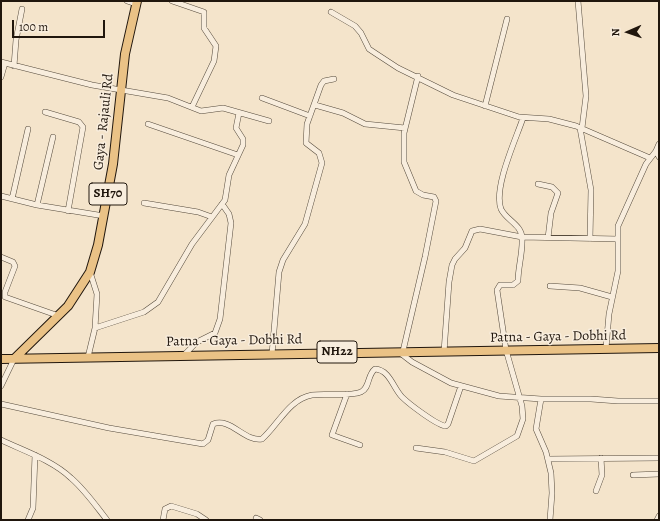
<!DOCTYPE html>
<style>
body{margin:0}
#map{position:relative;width:660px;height:521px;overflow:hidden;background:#f4e4cb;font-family:Alegreya,serif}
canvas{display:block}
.frame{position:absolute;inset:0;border:2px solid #20160d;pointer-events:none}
.north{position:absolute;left:608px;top:12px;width:40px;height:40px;-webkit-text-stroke:3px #f8eddd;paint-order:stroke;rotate:268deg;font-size:11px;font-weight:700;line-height:16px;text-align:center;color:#20160d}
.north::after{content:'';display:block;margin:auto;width:14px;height:18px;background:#20160d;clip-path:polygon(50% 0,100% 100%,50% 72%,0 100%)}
.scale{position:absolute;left:12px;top:20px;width:93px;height:18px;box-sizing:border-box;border:2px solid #20160d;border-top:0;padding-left:5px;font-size:12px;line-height:14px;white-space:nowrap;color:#20160d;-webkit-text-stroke:3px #f8eddd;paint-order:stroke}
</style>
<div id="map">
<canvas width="660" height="521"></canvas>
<div class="frame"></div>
<div class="north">N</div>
<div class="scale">100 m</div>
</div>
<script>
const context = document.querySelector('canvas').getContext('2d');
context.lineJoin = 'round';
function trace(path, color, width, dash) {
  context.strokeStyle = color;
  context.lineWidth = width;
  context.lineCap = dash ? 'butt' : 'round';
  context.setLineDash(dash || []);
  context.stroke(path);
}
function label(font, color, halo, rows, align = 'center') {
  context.font = font + ' Alegreya,serif';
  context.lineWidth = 3;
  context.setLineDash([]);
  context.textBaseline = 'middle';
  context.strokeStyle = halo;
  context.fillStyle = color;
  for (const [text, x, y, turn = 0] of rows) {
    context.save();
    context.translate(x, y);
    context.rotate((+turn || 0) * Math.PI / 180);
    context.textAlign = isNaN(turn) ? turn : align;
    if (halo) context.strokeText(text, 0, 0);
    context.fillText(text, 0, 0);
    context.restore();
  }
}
const minor = new Path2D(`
 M127 1 136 4
 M172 1 204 12V28L216 46 214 61 192 107
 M578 1 586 96 582 128
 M331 12 355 26 361 33 369 49 375 53 398 68 453 95 519 117 549 119 576 126 650 158
 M1 62 92 85 168 98 201 111 223 108 269 121
 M14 66 16 40 22 9
 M1 77 5 63
 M262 98 310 116
 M315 105 343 113 365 124 405 128
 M485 106 507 19
 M45 112 79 122 83 127 68 211
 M148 124 238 155
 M580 128 591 190 590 239
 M659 144 656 151 659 157
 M538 184 552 187 558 193 551 213 548 238
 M1 196 37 205 104 216
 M12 199 28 129
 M144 203 198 212 212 217
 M37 205 53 137
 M1 257 13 262 15 266 5 292V297L59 316
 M90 272 97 294 95 328
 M550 286 580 288 612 297
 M606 348 609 314 618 271V226L646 164 656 151
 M403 351 425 257 436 201 434 197 423 195 416 191 404 162V133L418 76
 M399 352 412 362 451 383 499 396 541 399H591L618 401H659
 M444 352 449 282 452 265 455 259 465 248 472 231 480 229 522 237 618 239
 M272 354 279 272 283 260 305 224 322 163 319 153 306 143 307 124 321 85 324 81 334 79
 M184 355 197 342 215 333 220 319 231 223 229 214 222 204
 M88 357 95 328 144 312 158 302 192 244 225 200 229 175 243 145V139L236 128 239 113
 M1 386 14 359
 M347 394 332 435 360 445
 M541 399 536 429 546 452 551 473 552 493 550 520
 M1 404 109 428 203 444 208 440 213 424C231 417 244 442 262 439 278 425 289 399 312 395 326 393 349 397 361 392 370 388 367 375 375 369 390 370 393 388 402 397 409 404 438 426 446 426L448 424 461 386
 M1 440C24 451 52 460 71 478 85 490 96 506 107 520
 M416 448 445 452 474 461 517 436 523 419 522 406 506 350 497 290 500 285H513L518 281C518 267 523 252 522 238 522 225 506 220 501 209 493 188 516 139 523 118
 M548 459 659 458
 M633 475 659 474
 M596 491 602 475 601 458
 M256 518 260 520
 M28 520 33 508 35 455
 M163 520 165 509 171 506 197 514 206 520
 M657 520 659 516`);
const primary = new Path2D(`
 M1 359 659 348
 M14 359 68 306 90 272 98 245 113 164 125 54 137 1`);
const shields = [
 [108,194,38],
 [337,352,40]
];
const shieldNames = [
 ["SH70",108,194],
 ["NH22",337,352]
];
const streetNames = [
 ["Gaya - Rajauli Rd",104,122,-84],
 ["Patna - Gaya - Dobhi Rd",558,337,-1],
 ["Patna - Gaya - Dobhi Rd",234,341,-1]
];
trace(minor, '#554a3c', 6);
trace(primary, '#20160d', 10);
trace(minor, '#f8eddd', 5);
trace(primary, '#eac286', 8);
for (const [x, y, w] of shields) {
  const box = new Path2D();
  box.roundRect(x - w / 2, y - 11, w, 22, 3);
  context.fillStyle = '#f8eddd';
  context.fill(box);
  trace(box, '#20160d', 1);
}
label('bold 13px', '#20160d', null, shieldNames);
label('14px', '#20160d', '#f8eddd', streetNames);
</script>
